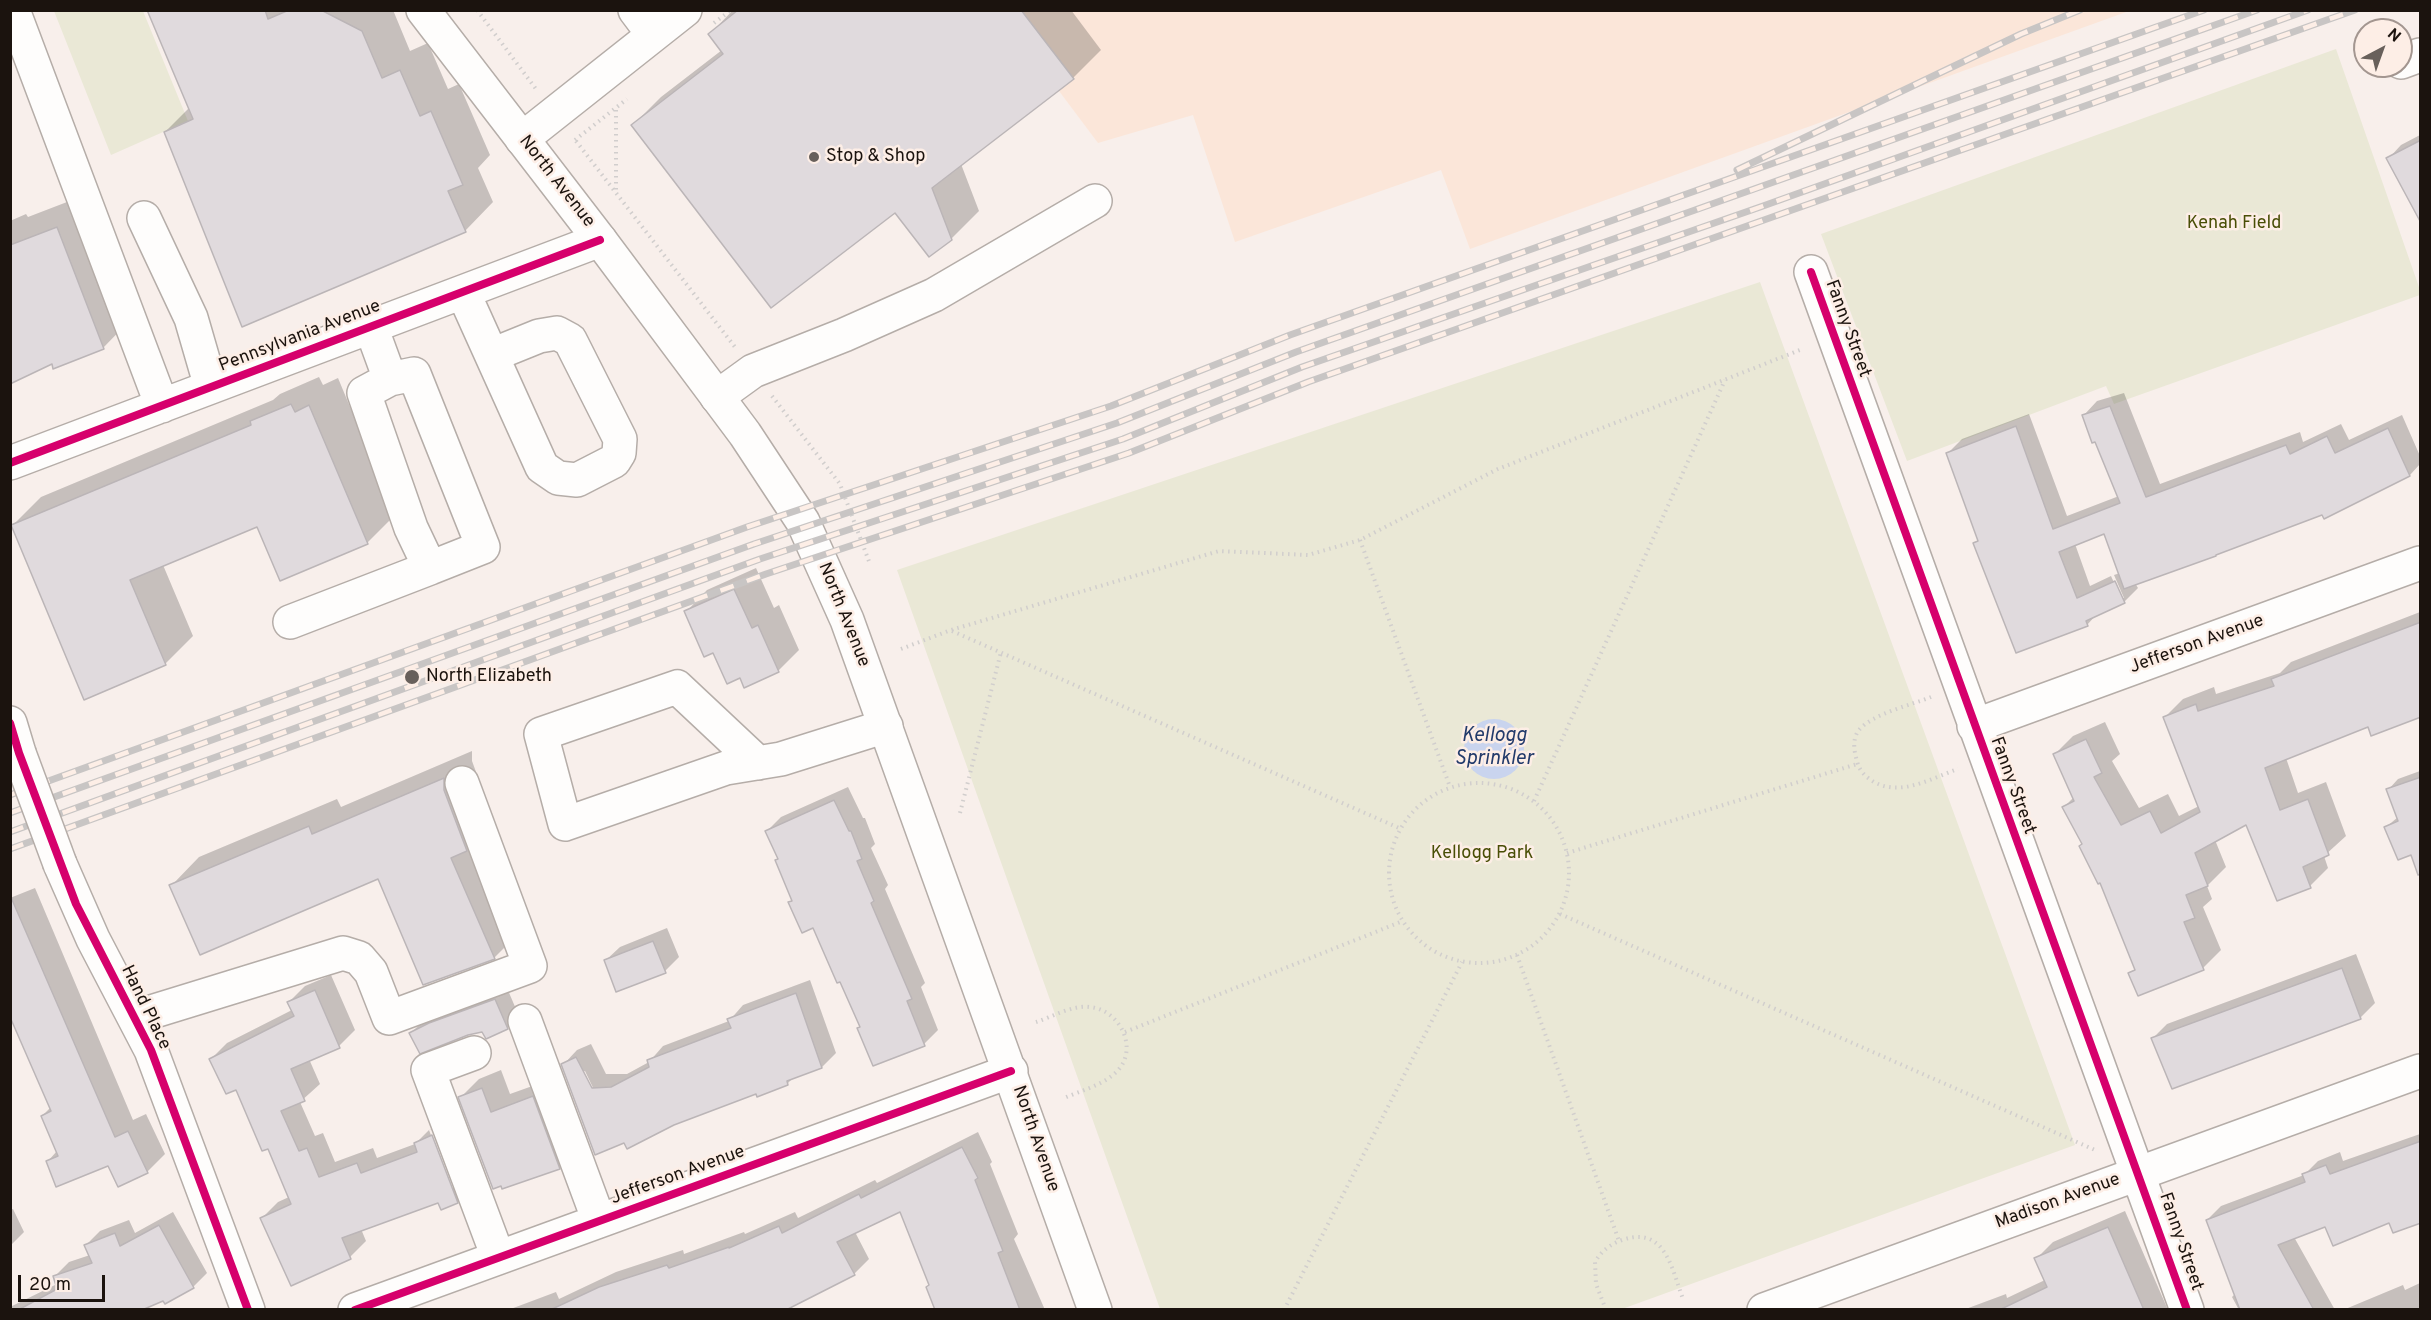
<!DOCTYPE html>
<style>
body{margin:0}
#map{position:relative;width:2431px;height:1320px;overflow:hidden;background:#f8efeb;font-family:Overpass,sans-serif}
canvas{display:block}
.frame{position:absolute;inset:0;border:12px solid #1b130e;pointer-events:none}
.north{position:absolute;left:2353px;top:18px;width:60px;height:60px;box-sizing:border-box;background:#fdeee6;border:2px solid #a39690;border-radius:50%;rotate:41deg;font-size:16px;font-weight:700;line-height:24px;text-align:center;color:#1b130e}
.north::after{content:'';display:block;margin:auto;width:21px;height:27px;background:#68605b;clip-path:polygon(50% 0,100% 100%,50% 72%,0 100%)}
.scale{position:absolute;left:18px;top:1275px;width:87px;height:27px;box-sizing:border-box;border:3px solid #1b130e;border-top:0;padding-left:8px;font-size:18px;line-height:21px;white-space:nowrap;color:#1b130e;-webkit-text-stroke:4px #fdeee6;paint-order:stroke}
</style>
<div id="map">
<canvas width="2431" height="1320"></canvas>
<div class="frame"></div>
<div class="north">N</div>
<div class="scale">20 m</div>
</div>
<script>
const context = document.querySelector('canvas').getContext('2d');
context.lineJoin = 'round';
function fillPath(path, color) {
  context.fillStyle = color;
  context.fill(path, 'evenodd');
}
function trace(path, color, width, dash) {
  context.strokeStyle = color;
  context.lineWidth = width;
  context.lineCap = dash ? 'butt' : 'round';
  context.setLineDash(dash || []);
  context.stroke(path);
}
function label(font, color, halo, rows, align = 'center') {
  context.font = font + ' Overpass,sans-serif';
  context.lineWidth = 5;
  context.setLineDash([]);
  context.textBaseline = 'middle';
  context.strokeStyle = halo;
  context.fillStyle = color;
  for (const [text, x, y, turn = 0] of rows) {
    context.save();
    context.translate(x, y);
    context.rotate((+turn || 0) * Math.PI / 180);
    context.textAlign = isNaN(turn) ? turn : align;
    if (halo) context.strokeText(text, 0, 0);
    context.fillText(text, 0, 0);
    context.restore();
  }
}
const built = new Path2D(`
 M999 11H2129L1470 249 1441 170 1235 242 1193 115 1098 143Z`);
const green = new Path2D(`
 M54 11H143L188 121 111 155Z
 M2336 49 2420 290V295L2114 404 2106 386 1907 461 1821 234Z
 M1760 282 2075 1145 1622 1309H1160L897 570Z`);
const water = new Path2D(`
 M1464 749a30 30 0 1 1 60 0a30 30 0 1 1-60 0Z`);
const shadow = new Path2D(`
 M148 10H393L410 51 428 43 448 89 459 84 490 155 478 168 493 202 465 231 165 132 190 107Z
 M733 10H1071L1101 50 1073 78 961 164 979 211 951 239 895 211 633 125 661 97 722 50 710 34Z
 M2420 135V202L2388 159 2401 145Z
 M93 192 139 311 103 348 53 362 10 382V221L26 214 28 217Z
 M319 377 323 385 338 378 395 515 367 543 258 525 163 565 193 636 165 664 13 525 41 497 273 400 280 394Z
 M2124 393 2160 484 2300 432 2303 442 2341 424 2349 440 2402 415 2420 456V464L2410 475 2325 517 2323 513 2135 583 2138 588 2124 602 2097 614 2087 625 1975 544 1979 539 1948 453 1962 439 2029 414 2067 516 2119 496 2084 415 2097 401ZM2104 532 2120 573 2114 575 2124 598H2121L2111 576 2090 586 2075 544Z
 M756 568 774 608 779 605 799 650 778 671 741 676 714 651 686 612 707 590Z
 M2420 612V710L2369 725 2286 758 2298 793 2326 782 2346 836 2324 856 2328 868 2310 886 2247 823 2215 840 2226 867 2207 886 2212 899 2203 907 2221 950 2203 968 2130 974 2136 968 2084 843 2064 807 2074 797 2055 754 2073 736 2105 722 2120 754 2112 761 2139 808 2168 794 2179 816 2199 806 2165 717 2183 699 2214 687 2216 694 2280 673 2291 662Z
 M472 751V761L494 821 481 835 522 930 494 958 379 877 171 886 199 857 337 799 341 807Z
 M2420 771V849L2385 828 2398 817 2388 790 2398 779Z
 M848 787 863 818H865L875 844 871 848 888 885 885 889 925 983 921 987 938 1030 924 1044 862 1026 813 926 790 902 793 899 779 859 767 831 781 817Z
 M35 888 133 1120 146 1114 165 1154 147 1172 109 1164 48 1161 57 1151 42 1116 51 1107 10 898Z
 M667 928 679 957 665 971 605 961 620 947Z
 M2356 954 2375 1003 2361 1017 2322 1030 2153 1038 2167 1024Z
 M331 975 355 1030 339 1046 309 1059 320 1084 300 1102 315 1136 323 1133 335 1162 373 1148 377 1158 415 1144 429 1130 451 1188H454L432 1129 429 1130 448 1120 473 1186 457 1202 439 1201 361 1229 366 1241 350 1257 292 1284 262 1218 278 1202 289 1197 269 1147 236 1088 211 1059 227 1043 292 1010 289 1002 305 986Z
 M810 980 836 1053 822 1067 795 1076 787 1084 757 1092 673 1123 628 1147 563 1065 577 1050 591 1044 606 1074H627L649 1062 663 1046 729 1021 743 1005ZM585 1071 596 1094 593 1095 583 1072Z
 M507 988 519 1016 507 1028 411 1033 423 1021Z
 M501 1070 510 1094 552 1079 578 1149 559 1167 460 1098 479 1079Z
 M978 1132 992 1162 990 1164 1018 1234 1014 1239 1045 1310H936L930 1284 901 1209 855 1232 869 1259 854 1274 782 1310H508L556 1292 559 1299 616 1272 683 1250 684 1254 744 1232 745 1234 795 1212 798 1218 875 1180 877 1183Z
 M2420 1134V1221L2325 1225 2294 1237 2335 1310H2239L2232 1297 2236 1293 2207 1220 2221 1206 2304 1175 2318 1161 2340 1152 2343 1161Z
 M13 1209 24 1232 10 1246V1210Z
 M2125 1211 2168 1310H1963L2006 1294 2007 1298 2045 1280 2036 1259 2053 1242Z
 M173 1212 207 1273 193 1287 138 1310H10V1307L57 1284 54 1277 69 1262 90 1255 86 1245 100 1231 129 1220 135 1233Z
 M2420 1283V1310H2343L2403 1285 2405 1290Z`);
const building = new Path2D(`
 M147 10H265L268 19 289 10H321L362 31 382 78 400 70 420 116 431 111 463 185 448 191 466 232 242 327 164 132 193 119Z
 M738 10H1021L1074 79 932 188 952 240 929 257 895 213 771 308 631 125 723 54 708 34Z
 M2421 140V223L2386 158Z
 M57 227 104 349 53 369 52 364 10 384V245Z
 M291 404 295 412 309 405 368 544 280 581 257 527 130 580 166 665 84 700 11 525 251 425 250 421Z
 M2110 406 2146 497 2286 445 2290 454 2327 436 2335 453 2388 428 2410 476 2324 519 2322 515 2216 555V556L2124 589 2104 534 2059 552 2077 598 2115 581 2125 603 2086 621 2088 626 2016 653 1973 543 1978 541 1946 453 2016 426 2053 529 2120 503 2095 442 2092 443 2082 415Z
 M734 589 752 628 758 625 779 672 744 688 740 678 727 684 713 653 704 657 684 611Z
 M2421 622V717L2371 736 2368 727 2265 768 2280 810 2308 799 2329 855 2303 867 2311 888 2277 901 2246 825 2195 853 2208 886 2186 895 2195 918 2184 922 2204 970 2138 996 2128 973 2135 970 2100 883 2098 884 2079 846 2082 844 2062 807 2074 801 2053 754 2086 739 2102 773 2094 777 2121 825 2150 811 2161 833 2200 812 2163 717 2196 704 2198 711 2274 686 2271 679Z
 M2421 777V874L2418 875 2411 855 2398 860 2384 827 2398 821 2386 789Z
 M444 778V790L467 851 451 858 495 959 423 985 378 879 200 955 169 885 309 826 312 834Z
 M834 800 849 831H851L862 859 857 861 874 901 871 903 912 999 907 1001 925 1046 873 1066 857 1028 860 1027 840 982 837 983 813 928 802 933 788 902 792 901 775 860 778 859 765 831Z
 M10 895 115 1137 128 1131 148 1173 118 1187 108 1166 56 1187 46 1161 58 1156 41 1116 51 1111 10 1017Z
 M653 941 666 973 616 992 604 960Z
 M2342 968 2361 1019 2172 1089 2151 1038Z
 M315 990 340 1048 291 1069 305 1101 281 1111 299 1151 307 1148 319 1177 357 1163 361 1173 417 1152 414 1143 432 1135 458 1203 441 1210 438 1203 342 1238 351 1259 291 1286 260 1218 291 1204 268 1149 262 1151 236 1090 226 1094 209 1059 294 1016 287 1002Z
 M796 993 822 1068 787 1081 788 1085 757 1097 756 1094 674 1125 627 1149 624 1143 595 1155 561 1064 576 1057 592 1088 611 1087 649 1067 647 1060 731 1028 727 1019Z
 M495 999 508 1029 486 1039 482 1032 468 1035 420 1054 409 1033 429 1023Z
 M482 1088 491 1112 533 1096 560 1169 502 1189 501 1186 493 1189 458 1097Z
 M2421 1141V1223L2393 1233 2389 1223 2333 1246 2325 1227 2278 1245 2314 1310H2240L2206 1220 2305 1182 2302 1174 2326 1165 2330 1174Z
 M962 1147 978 1178 975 1180 1003 1251 998 1253 1020 1310H935L926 1287 929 1285 900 1212 837 1242 855 1275 786 1310H550L599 1287 667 1265 669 1268 729 1247V1248L779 1226 782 1233 859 1194 861 1198Z
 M159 1225 194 1288 165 1304 163 1301 142 1310H18L57 1289 53 1276 92 1263 84 1245 115 1233 120 1246Z
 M2108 1227 2144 1310H1999L2047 1287 2034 1258Z`);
const path = new Path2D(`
 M477 10 536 89
 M714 23 731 10
 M616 110V193
 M575 140 627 99
 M576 141 735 347
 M772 396 840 484 870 564
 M1360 540 1450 787
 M952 631 1399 828
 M901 649 951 630 1219 551 1308 555 1360 540 1498 469 1800 350
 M1931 697C1911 705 1872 714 1859 730 1852 739 1854 751 1857 761 1859 771 1866 777 1874 782 1901 797 1932 778 1958 769
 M1389 873a90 90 0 1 1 180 0a90 90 0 1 1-180 0Z
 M1534 801 1725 380
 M960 813 1001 652
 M1567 853 1857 764
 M1560 914 2095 1150
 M1517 955 1619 1241
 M1036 1022C1052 1017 1072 1005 1089 1007 1121 1009 1141 1052 1114 1074 1100 1086 1080 1091 1064 1098
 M1125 1032 1403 921
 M1284 1310 1462 962
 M1606 1310 1596 1284 1595 1262C1602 1250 1612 1243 1625 1239 1666 1227 1672 1270 1683 1299`);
const minor = new Path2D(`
 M13 10 162 406
 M635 10 653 34
 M2401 62 2420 55
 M522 139 685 10
 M144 218 191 318 211 387
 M1811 272 2187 1310
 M463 292 542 467 558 478 577 480 614 461 619 453 620 439 570 340 557 333 539 336 492 355
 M371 327 390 379
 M414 374 483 547 430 568 411 528 364 393 390 379Z
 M717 397 753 371 844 335 934 295 1095 201
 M10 463 600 240
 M290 622 430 568
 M10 723 19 753
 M1974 726 2420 563
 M758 763 677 687 541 734 565 824 726 768 781 759 886 726
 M60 864 93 939 151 1050 248 1310
 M135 1017 343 953 359 958 371 972 389 1018 530 966 462 783
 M525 1021 599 1221
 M474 1053 428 1070 498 1257
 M355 1310 1011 1071
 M1764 1310 2420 1071`);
const major = new Path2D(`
 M423 10 600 240 745 434 803 522 847 620 1095 1310`);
const rail = new Path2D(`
 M1737 170 2021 34 2080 10
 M10 795 747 527 1111 406 1290 335 2204 10
 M10 813 754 544 1117 423 1296 352 2257 10
 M10 832 760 559 1123 439 1302 367 1763 206 2308 10
 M10 849 766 574 1129 453 1308 382 2355 10`);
const minorBridge = new Path2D(`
 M19 753 60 864`);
const cycleway = new Path2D(`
 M1811 272 2187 1310
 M10 463 600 240
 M10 723 19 753 76 904 151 1050 248 1310
 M355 1310 1011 1071`);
const markers = [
 [814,157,6,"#68605b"],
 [412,677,8,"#68605b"]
];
const poiNames = [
 ["Stop & Shop",826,157],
 ["North Elizabeth",426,677]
];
const streetNames = [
 ["North Avenue",556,182,52],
 ["Fanny Street",1847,329,70],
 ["Pennsylvania Avenue",300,337,-21],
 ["North Avenue",843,615,68],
 ["Jefferson Avenue",2197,645,-20],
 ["Fanny Street",2012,786,70],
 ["Hand Place",145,1008,64],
 ["North Avenue",1035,1139,71],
 ["Jefferson Avenue",678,1176,-20],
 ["Madison Avenue",2058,1202,-20],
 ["Fanny Street",2180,1242,71]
];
const parkNames = [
 ["Kenah Field",2234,224],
 ["Kellogg Park",1482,854]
];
const waterNames = [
 ["Kellogg",1494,737],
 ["Sprinkler",1494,760]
];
fillPath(built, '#fbe6d9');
fillPath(green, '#eae8d6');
fillPath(water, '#c9d4ee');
fillPath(shadow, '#0003');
fillPath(building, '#e0dadd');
trace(building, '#bbb5b7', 1.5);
trace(minor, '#b5ada8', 36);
trace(major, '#b5ada8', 36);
trace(path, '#d1cecd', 4, [1.5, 4.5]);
trace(minor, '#fefdfc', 33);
trace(major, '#fefdfc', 33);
trace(rail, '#c8c5c4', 7);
trace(rail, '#fdeee6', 4.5, [14]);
trace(minorBridge, '#b5ada8', 36, []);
trace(minorBridge, '#fefdfc', 33);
trace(cycleway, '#d6006c', 8);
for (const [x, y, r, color] of markers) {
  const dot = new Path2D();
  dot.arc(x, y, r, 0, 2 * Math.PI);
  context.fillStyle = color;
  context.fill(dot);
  trace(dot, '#fdeee6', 2);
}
label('18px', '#1b130e', '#fdeee6', poiNames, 'left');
label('18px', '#1b130e', '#fdeee6', streetNames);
label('18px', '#494e06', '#fdeee6', parkNames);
label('italic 20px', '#233b6b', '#fdeee6', waterNames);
</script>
